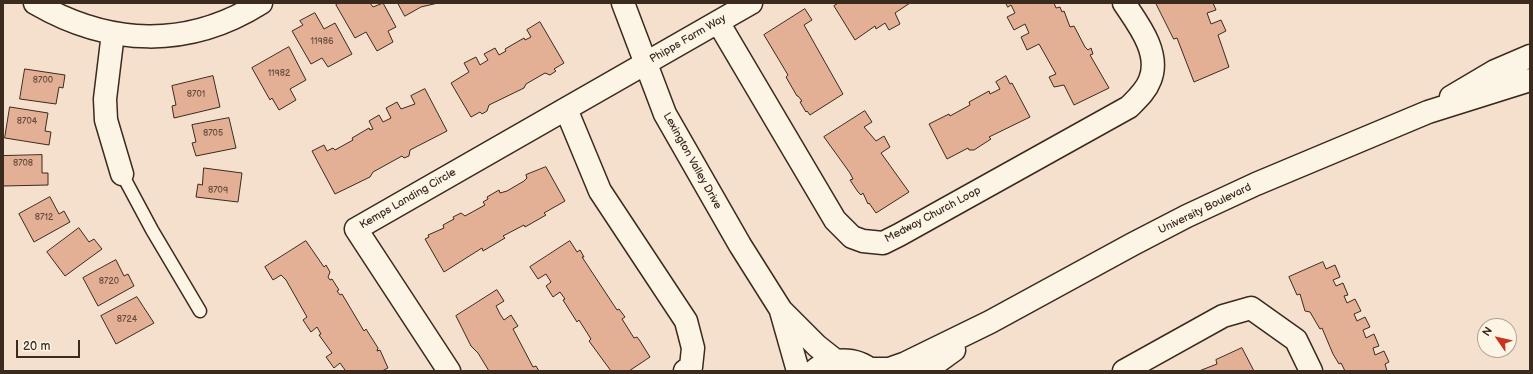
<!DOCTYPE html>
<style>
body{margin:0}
#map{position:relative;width:1533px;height:374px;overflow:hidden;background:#f4e0cd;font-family:"Balsamiq Sans",sans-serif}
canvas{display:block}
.frame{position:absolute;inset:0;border:4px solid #3b2a1e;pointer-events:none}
.north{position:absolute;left:1477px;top:318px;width:40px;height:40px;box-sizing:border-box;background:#fcf5e5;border:1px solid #afa495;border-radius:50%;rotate:304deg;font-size:11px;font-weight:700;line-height:16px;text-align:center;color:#3b2a1e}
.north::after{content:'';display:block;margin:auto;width:14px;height:18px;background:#c8321e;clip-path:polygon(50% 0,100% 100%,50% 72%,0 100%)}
.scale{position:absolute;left:16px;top:340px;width:64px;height:18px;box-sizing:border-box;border:2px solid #3b2a1e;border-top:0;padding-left:5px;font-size:12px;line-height:14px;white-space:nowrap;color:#3b2a1e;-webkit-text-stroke:3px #fcf5e5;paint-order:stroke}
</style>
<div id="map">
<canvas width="1533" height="374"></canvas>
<div class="frame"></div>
<div class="north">N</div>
<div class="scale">20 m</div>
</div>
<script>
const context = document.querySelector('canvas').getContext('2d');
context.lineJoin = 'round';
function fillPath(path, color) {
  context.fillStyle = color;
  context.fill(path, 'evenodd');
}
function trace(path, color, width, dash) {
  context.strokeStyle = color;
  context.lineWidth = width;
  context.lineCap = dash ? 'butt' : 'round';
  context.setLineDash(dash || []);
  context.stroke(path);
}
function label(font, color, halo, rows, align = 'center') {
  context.font = font + ' "Balsamiq Sans",sans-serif';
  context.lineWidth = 3;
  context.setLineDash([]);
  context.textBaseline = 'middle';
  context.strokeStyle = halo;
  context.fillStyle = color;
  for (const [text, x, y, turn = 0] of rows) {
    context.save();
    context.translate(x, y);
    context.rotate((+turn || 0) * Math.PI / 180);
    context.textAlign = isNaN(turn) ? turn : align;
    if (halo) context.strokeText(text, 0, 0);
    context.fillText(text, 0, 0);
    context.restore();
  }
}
const building = new Path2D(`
 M339 3H370L373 7 383 3 396 27 388 31 393 42 377 51 366 32 355 38 336 5Z
 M398 3H438L421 7 405 16Z
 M839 3H910L895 13 900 24 889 30 885 23 876 29 875 26 855 40 834 6Z
 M1006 3H1054L1056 8 1060 7 1062 12 1064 11 1070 27 1074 26 1085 47 1088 50 1091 48 1093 54 1090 55 1109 88 1074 105 1064 85 1054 87 1049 77 1056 74 1039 44 1027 50 1021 37 1029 33 1025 24 1014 30 1007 17 1015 13 1011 5 1008 7Z
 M1156 3H1213L1216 10 1207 13 1211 24 1221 20 1226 31 1218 35 1229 67 1194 82 1177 38 1174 39Z
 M805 9 812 20 804 25 843 94 810 115 807 111 806 112 800 102 802 101 798 96H797L786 77 788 75 764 35Z
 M315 13 324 29 335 23 352 54 328 67 322 58 311 64 292 31 303 25 300 21Z
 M540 22 564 63 554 69 556 71 550 75 545 73 526 84 524 88 489 105 487 111 482 114 480 112 471 117 451 83 469 72 464 63 476 57 480 65 488 60 484 54 495 48 499 55 506 51 505 49 524 38 525 40 531 37 527 30Z
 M289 47 306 80 290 89 296 100 279 110 272 98 270 100 252 68Z
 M25 69 65 75 63 88 59 87 56 104 20 99Z
 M213 76 220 107 174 118 172 106 176 105 172 86Z
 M1006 76 1010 84 1012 83 1030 117 989 137 991 139 974 150H969L968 148 947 159 929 124 949 114 950 116 970 105 969 102 989 91 990 94 1000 89 996 82Z
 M425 89 447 131 410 150 409 156 404 158 402 156 373 172 370 177 335 194 312 151 324 145 327 151 333 148 335 150 353 140 352 138 369 128 370 130 373 129 369 121 379 115 383 122 391 118 386 108 397 102 401 109 415 104 411 96Z
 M10 107 48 113 45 131 51 132 49 145 5 138Z
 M865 111 872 122 864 127 876 141 884 136 890 147 881 153 909 192 876 213 869 203 868 204 863 193 861 195 858 192 850 180 853 179 850 173 824 137Z
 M229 118 236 148 196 156 192 143 196 142 192 125Z
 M42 155V173H48V185L3 186V156Z
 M546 167 565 201 544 213 546 215 525 227 524 225 503 236 505 238 483 251 482 248 444 272 425 239 429 237 428 235 444 228 443 225 454 219 453 217 461 213 465 216 485 205 483 202 488 199 487 197 499 190 500 193 507 191 524 181 527 178 526 175Z
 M204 168 242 173 238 202 196 197 198 184 202 185Z
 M50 197 59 214 64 211 70 222 34 242 19 214Z
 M79 228 89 242 94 239 102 249 65 276 47 252Z
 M306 241 324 267 326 265 330 272 328 277 330 280 332 279 339 290 337 291 340 295 342 294 364 331 366 329 378 348 377 351 380 350 388 368 382 371H343L345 370 340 363 334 368 326 357 332 353 319 335 321 334 317 327 311 332 303 320 307 317 286 280 281 275 273 280 265 267Z
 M570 241 577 252 580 250 584 257H582L617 310 619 309 625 317 622 319 634 338 637 337 640 341 650 357 629 371H611L589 341 591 339 579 320 577 322 563 300 565 299 560 292 553 297 546 286 551 282 546 274 538 279 530 267Z
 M116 260 124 276 128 274 134 286 98 306 83 278Z
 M1323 262 1326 269 1335 265 1340 277 1333 280 1336 286 1343 283 1348 295 1344 296 1347 303 1355 299 1361 311 1354 314 1357 321 1365 317 1370 327 1363 330 1366 338 1374 334 1379 346 1373 348 1375 355 1384 351 1389 362 1385 364 1387 371H1345L1341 363 1339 364 1333 354 1322 328 1320 329 1310 312 1305 311 1300 294 1297 295 1289 277Z
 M497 290 504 301 496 306 500 314 504 320 511 315 518 326 513 329 533 367 536 366 539 371H489L478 353 471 346 456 316Z
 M137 297 154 323 116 344 101 316Z
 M1242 348 1254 371H1199L1217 364 1216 360Z`);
const lane = new Path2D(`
 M122 174 152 230 200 311`);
const street = new Path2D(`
 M35 3C109 46 188 49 261 3
 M718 22 835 220 852 237 863 241 883 243 899 235 1129 107C1137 99 1146 91 1150 80 1161 53 1138 24 1124 3
 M113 33 105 99 106 120 122 174
 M566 109 600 191 686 321 693 348 691 367 685 371
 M449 371 356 229 751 3
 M1124 371 1223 316 1251 308 1296 340 1311 371`);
const secondary = new Path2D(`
 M623 3 665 114 740 245 781 310 817 346 836 361
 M1451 97 1495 71 1530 56
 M781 311 798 371
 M870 369H889L906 363 990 322 1133 244 1187 216 1256 184 1428 112 1530 80
 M814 371C830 357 856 357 872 371
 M925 371 954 350`);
const numberNames = [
 ["11986",322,42],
 ["11982",279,74],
 ["8700",43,81],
 ["8701",196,95],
 ["8704",27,122],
 ["8705",213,134],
 ["8708",23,164],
 ["8709",218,191],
 ["8712",44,218],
 ["8720",109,282],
 ["8724",127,320]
];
const streetNames = [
 ["Phipps Farm Way",688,39,-30],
 ["Lexington Valley Drive",692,161,61],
 ["Kemps Landing Circle",408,199,-30],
 ["University Boulevard",1205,209,-26],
 ["Medway Church Loop",933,215,-28]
];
fillPath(building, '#e3b095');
trace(building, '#3b2a1e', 1);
trace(lane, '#3b2a1e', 15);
trace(street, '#3b2a1e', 25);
trace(secondary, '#3b2a1e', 25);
trace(lane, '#fcf5e5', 12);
trace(street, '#fcf5e5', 22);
trace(secondary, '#fcf5e5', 22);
label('9px', '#654c3c', null, numberNames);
label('11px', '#3b2a1e', '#fcf5e5', streetNames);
</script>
